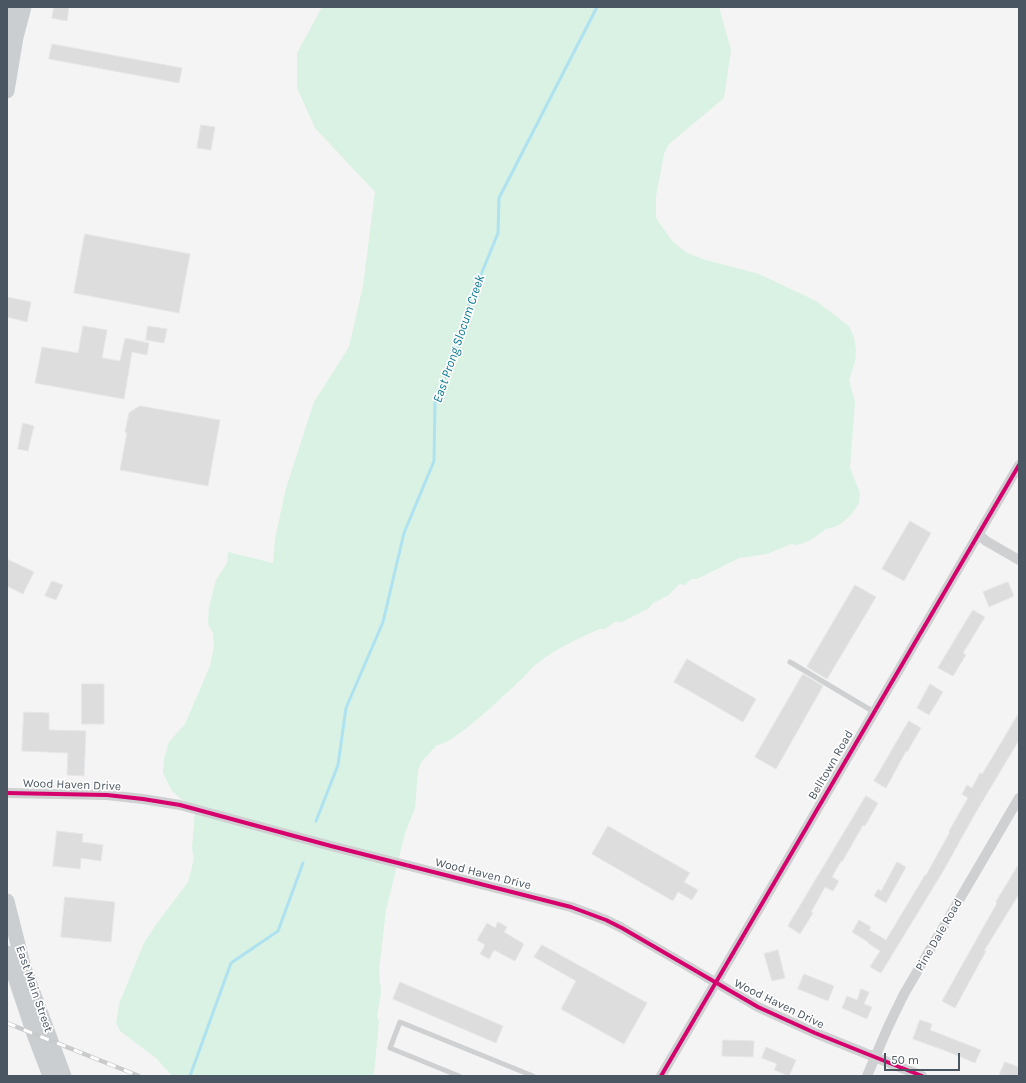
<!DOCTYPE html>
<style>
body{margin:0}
#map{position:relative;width:1026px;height:1083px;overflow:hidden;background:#f4f4f4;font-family:Karla,sans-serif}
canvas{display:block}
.frame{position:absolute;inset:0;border:8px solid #4a5661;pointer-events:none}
.scale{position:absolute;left:884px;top:1053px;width:76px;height:18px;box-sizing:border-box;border:2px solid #4a5661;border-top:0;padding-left:5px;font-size:12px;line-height:14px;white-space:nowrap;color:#4a5661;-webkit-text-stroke:3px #fff;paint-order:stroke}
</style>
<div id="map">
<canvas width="1026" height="1083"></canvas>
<div class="frame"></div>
<div class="scale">50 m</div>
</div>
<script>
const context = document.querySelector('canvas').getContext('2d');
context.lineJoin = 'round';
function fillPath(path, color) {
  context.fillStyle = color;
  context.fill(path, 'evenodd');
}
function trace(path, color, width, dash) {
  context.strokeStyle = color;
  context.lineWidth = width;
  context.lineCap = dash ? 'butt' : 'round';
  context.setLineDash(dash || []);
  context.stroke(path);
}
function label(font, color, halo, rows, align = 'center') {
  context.font = font + ' Karla,sans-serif';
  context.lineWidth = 3.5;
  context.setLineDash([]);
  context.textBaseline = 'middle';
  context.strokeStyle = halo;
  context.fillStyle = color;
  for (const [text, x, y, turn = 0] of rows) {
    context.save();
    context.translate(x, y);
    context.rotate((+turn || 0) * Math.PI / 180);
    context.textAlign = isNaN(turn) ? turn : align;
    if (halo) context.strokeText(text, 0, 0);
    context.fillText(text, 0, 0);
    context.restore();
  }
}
const green = new Path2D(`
 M322 7H719L731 50 724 98 669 144 664 154 656 196V218L672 241 687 253 706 260 759 274 816 301 849 326 854 337 856 351 855 362 849 380 855 402 850 468 860 493 859 503 852 514 838 526 826 529 809 541 797 545 791 544 767 554 739 558 697 579H691L685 585 679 584 669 595 653 603 648 609 622 622H615L605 629H599C572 642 542 654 523 678 507 692 455 744 437 745L422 761 418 770 415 808 405 833 386 910 379 971 381 993 377 1016 379 1021 374 1073 372 1076H172L156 1058 120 1031 116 1023 119 1004 144 943 155 926 188 882 194 859 192 848 195 811 172 791 163 773 164 759 169 742 185 724 210 666 214 647 213 633 208 624 209 607 216 580 227 563 228 552 273 563 275 539 286 488 314 402 349 347 363 286 375 192 315 128 297 88V53Z`);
const stream = new Path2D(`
 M316 821 338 765 346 708 383 622 404 533 434 461 435 400 465 329 469 304 498 233 499 198 597 7
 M190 1076 231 963 278 931 303 863`);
const building = new Path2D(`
 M54 7H69L67 21 52 18Z
 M52 44 182 68 179 83 49 59Z
 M201 125 215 127 211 150 197 148Z
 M85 234 190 254 179 313 74 293Z
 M7 297 31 302 27 322 7 317Z
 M83 326 107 330 102 358 120 361 125 338 149 343 147 355 132 352 124 399 35 383 42 347 78 353Z
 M148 326 167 329 164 343 146 340Z
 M140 406 220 420 208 486 120 470 127 433 125 432 129 413Z
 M23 423 34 426 28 451 18 449Z
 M910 521 931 533 904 581 882 569Z
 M7 559 34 572 23 594 7 586Z
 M52 581 63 585 56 600 45 596Z
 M1008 582 1014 596 989 607 983 592Z
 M855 585 876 597 827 679 807 667Z
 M973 610 985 617 963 653 966 655 953 676 938 668Z
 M687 659 756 699 743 722 674 682Z
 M803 674 823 686 776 769 755 757Z
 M82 684H104V724H82Z
 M930 684 943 692 929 715 917 708Z
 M24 712 49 713V730L86 731 84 776 67 775 68 753 22 751Z
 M1019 713V740L976 812 942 873 881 973 870 967 880 951 868 943V942L852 932 859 920 871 927 869 930 886 940 925 875H926L950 832 949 831 968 798 962 794 967 785 972 788 980 773 982 774Z
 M909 721 921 728 907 752 906 751 886 788 874 781Z
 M866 796 878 803 865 826 863 825 842 862 841 861 832 877 839 881 833 891 825 887 811 912 813 913 800 934 788 926Z
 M608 826 690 873 684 882 698 890 692 900 678 892 673 901 592 854Z
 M57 831 83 834 82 842 103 845 101 861 81 858 80 869 53 866Z
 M897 862 906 867 886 903 874 896 878 889 881 891Z
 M1019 864V894L984 951H986L955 1008 942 1001 997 903 996 902Z
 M65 897 115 902 111 942 61 937Z
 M498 922 507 927 504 932 524 944 515 961 494 950 489 959 480 954 485 945 477 940 487 923 495 928Z
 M542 945 647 1003 624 1044 561 1009 576 981 534 957Z
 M778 950 785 978 772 981 764 954Z
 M804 974 834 986 828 1001 798 989Z
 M400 982 503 1026 496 1043 393 999Z
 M861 989 869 992 864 1004 872 1007 867 1019 842 1008 847 996 857 1000Z
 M920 1020 932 1024 930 1030 981 1050 975 1063 949 1052 913 1039Z
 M723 1040 754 1041 753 1057 722 1056Z
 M766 1047 796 1060 789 1076 774 1070 777 1064 762 1058Z
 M1005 1062 1019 1067V1076H999Z`);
const lane = new Path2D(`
 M790 662 874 712
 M459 1076 390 1048 400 1022 533 1076`);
const street = new Path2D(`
 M978 534 986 541 1019 560
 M7 793 107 795 143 799 180 805 331 846 571 907 606 920 622 928 758 1007 815 1033 922 1076
 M661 1076 1019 465
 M867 1076 888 1027 904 994 1019 798`);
const primary = new Path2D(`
 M7 36 12 7
 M7 91 16 37 24 7
 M7 901 24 968 64 1076
 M7 953 34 1034 50 1076`);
const rail = new Path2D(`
 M7 1023 139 1076`);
const cycleway = new Path2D(`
 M7 793 107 795 143 799 180 805 331 846 571 907 606 920 622 928 758 1007 815 1033 922 1076
 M661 1076 1019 465`);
const streetNames = [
 ["Belltown Road",831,765,-60],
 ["Wood Haven Drive",72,785,2],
 ["Wood Haven Drive",483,874,14],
 ["Pine Dale Road",939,935,-60],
 ["East Main Street",34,989,71],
 ["Wood Haven Drive",779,1004,26]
];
const waterNames = [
 ["East Prong Slocum Creek",459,339,-71]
];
fillPath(green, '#d9f2e3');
trace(stream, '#aee2f0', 3);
fillPath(building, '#ddddde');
trace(building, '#e5e6e7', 1);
trace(lane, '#ced0d2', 5);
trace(street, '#ced0d2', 10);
trace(primary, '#caced1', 15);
trace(rail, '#c9cacc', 4.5);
trace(rail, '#fff', 3, [9]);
trace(cycleway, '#d6006c', 4);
label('12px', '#4a5661', '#fff', streetNames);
label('italic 13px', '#0c7c9b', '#fff', waterNames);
</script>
